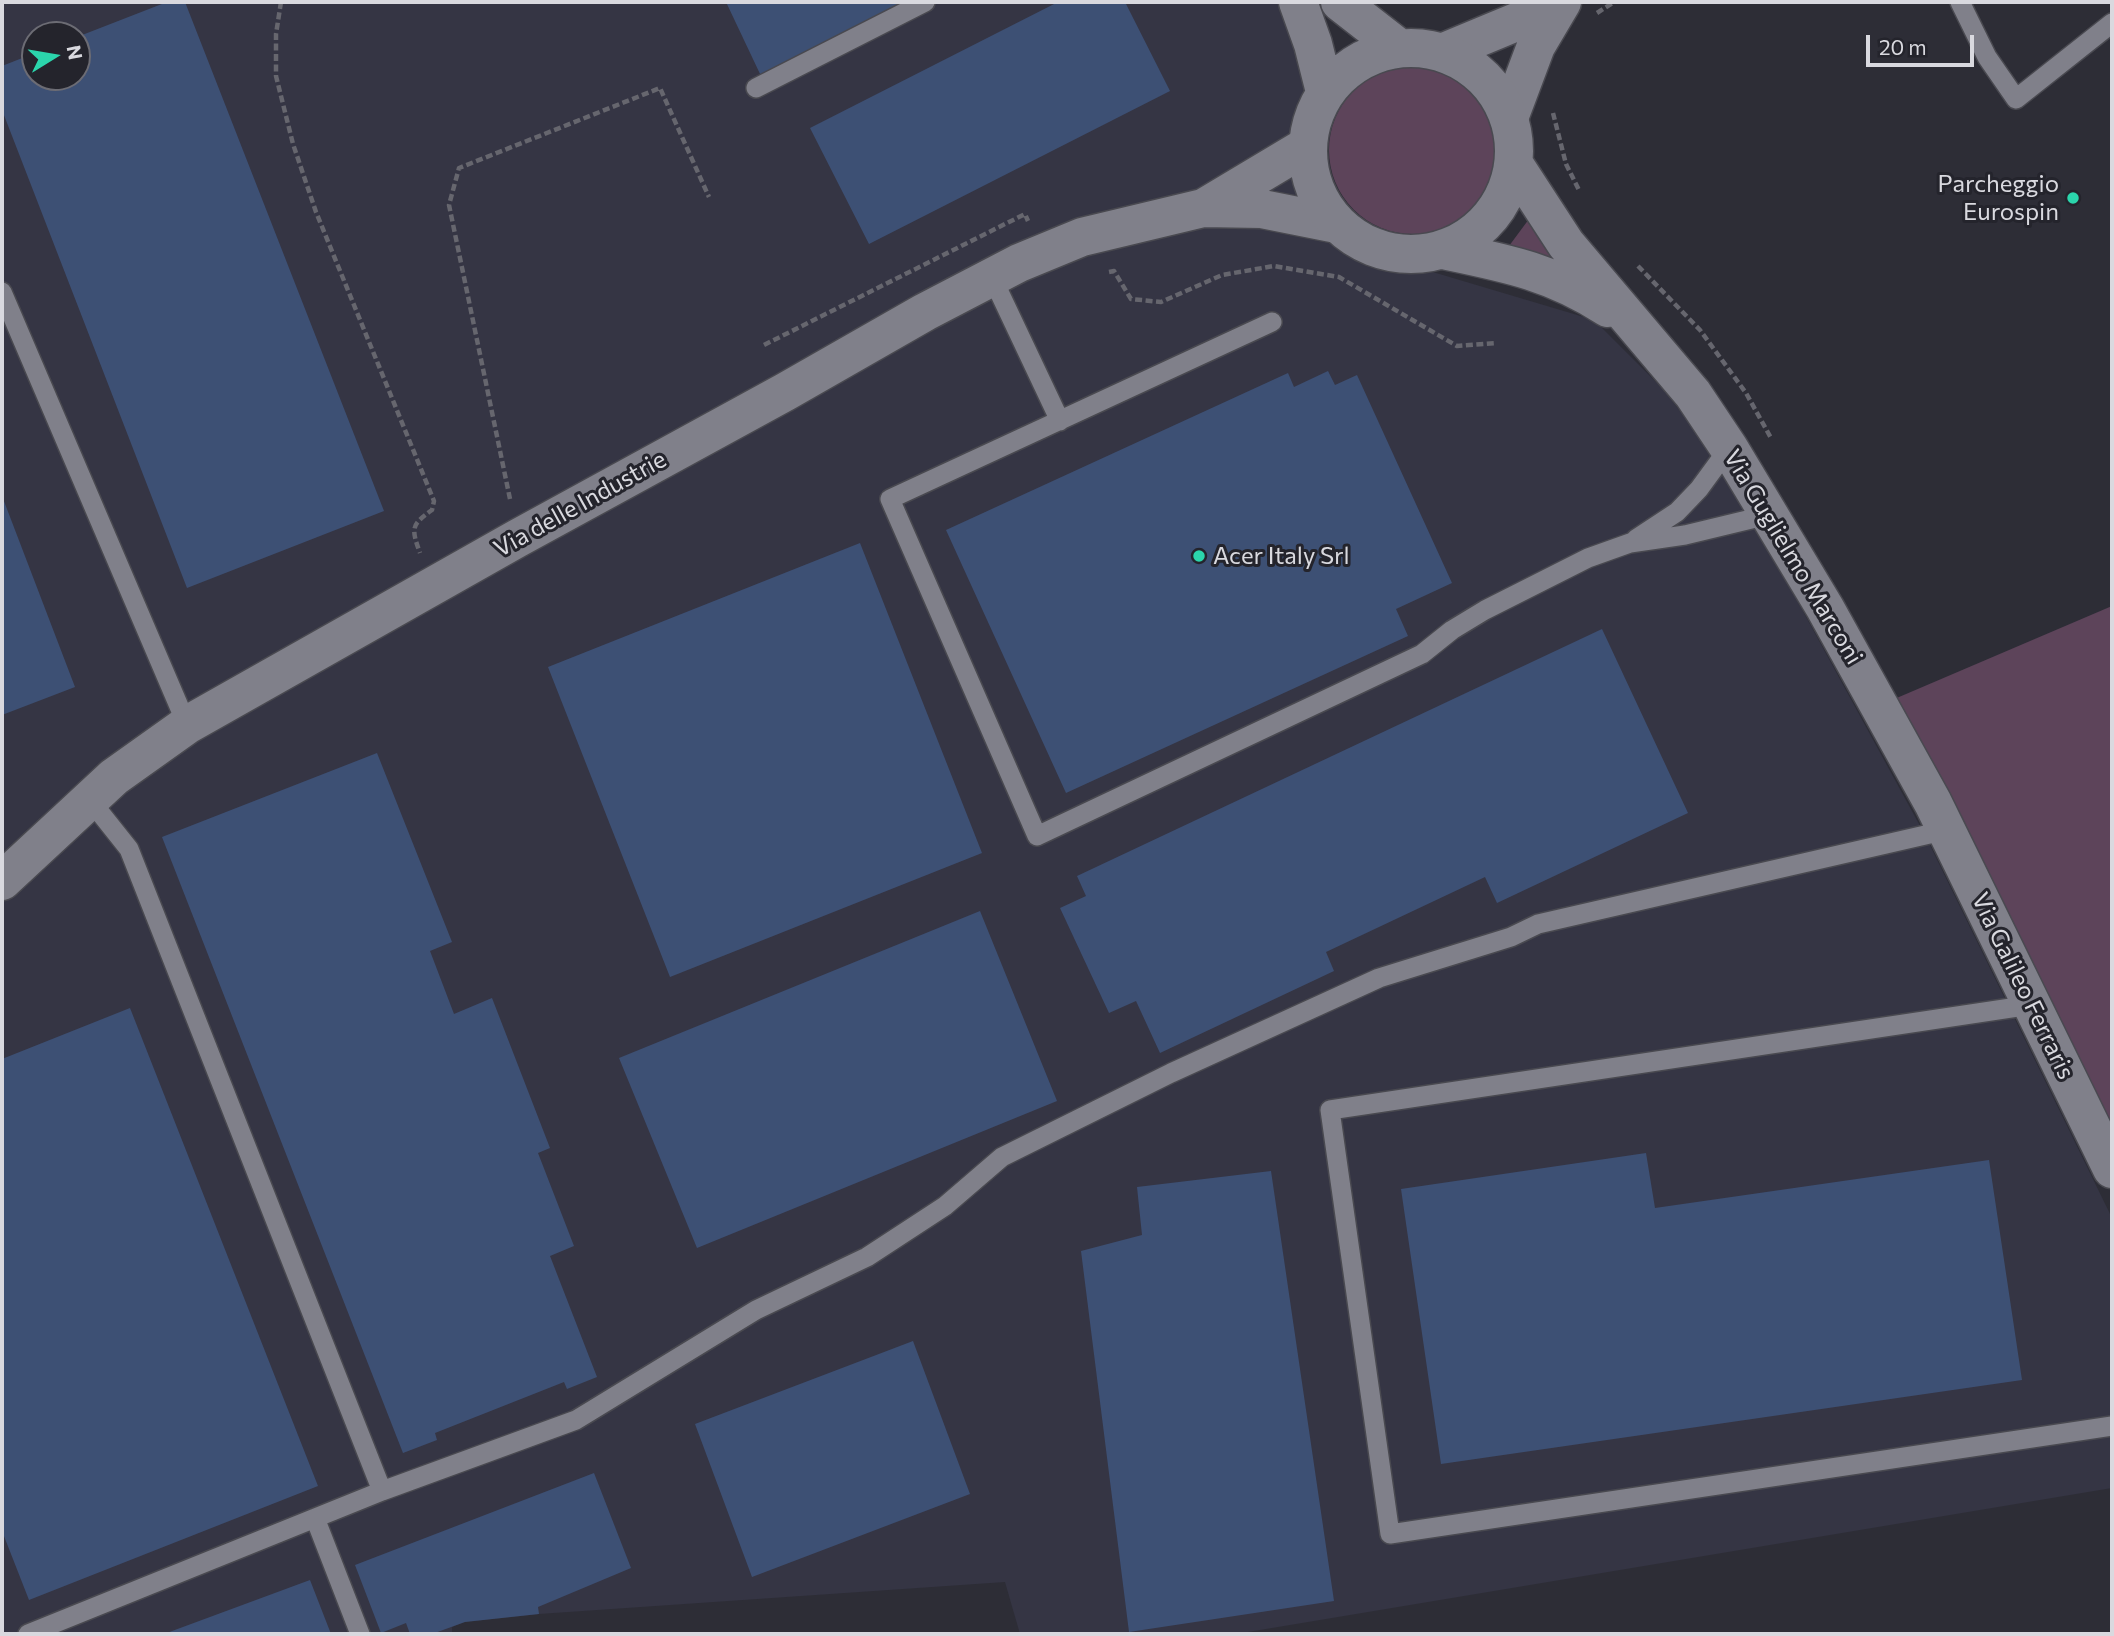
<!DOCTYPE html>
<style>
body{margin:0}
#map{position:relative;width:2114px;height:1636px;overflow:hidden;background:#2d2d36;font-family:Commissioner,sans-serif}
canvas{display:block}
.frame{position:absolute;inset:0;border:4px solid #d9d9df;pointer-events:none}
.north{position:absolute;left:21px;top:21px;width:70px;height:70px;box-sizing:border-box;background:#24242c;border:2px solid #6c6c74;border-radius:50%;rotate:79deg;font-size:19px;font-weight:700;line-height:28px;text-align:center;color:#d9d9df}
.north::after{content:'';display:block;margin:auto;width:24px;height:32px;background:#2bd5ac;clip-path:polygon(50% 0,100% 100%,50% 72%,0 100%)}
.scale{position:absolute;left:1866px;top:35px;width:108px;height:32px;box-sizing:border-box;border:4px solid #d9d9df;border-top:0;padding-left:9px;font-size:21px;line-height:24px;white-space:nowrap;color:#d9d9df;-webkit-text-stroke:5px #24242c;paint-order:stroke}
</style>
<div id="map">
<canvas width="2114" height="1636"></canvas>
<div class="frame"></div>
<div class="north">N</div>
<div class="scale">20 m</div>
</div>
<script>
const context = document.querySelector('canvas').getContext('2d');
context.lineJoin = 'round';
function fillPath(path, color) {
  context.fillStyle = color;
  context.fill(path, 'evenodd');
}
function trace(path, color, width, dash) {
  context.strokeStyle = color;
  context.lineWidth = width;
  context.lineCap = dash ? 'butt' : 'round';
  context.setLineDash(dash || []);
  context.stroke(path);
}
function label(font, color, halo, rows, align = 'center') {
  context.font = font + ' Commissioner,sans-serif';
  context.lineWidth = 6;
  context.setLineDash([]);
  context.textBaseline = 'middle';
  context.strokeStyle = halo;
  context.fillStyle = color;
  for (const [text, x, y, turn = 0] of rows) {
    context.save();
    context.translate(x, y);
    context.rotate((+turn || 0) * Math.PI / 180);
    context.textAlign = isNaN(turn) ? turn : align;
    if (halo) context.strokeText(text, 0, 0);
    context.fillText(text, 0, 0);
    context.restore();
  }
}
const built = new Path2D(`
 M2 2H1283L1308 89 1296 123 1295 166 1306 197 1334 240 1373 260 1416 267 1594 320 1663 389 1727 472 1925 835 2112 1218V1488L1236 1634H1020L1005 1582 539 1614 464 1622 452 1627V1634H2ZM35 35H77V77H35Z`);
const green = new Path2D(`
 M1329 150a84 84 0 1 1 168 0a84 84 0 1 1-168 0Z
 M1529 219 1552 257C1539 257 1523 248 1509 246Z
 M2112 606V1152L1885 703Z`);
const building = new Path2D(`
 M167 2H185L384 511 187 588 2 110V66L35 53V77H77V37Z
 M726 2H914L761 76Z
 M1058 2H1125L1170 91 869 244 810 128Z
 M1328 371 1335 385 1357 375 1452 583 1396 609 1408 636 1066 793 946 530 1288 373 1294 387Z
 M2 496 75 687 2 715Z
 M860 543 982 853 670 977 548 667Z
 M1602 629 1688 813 1497 903 1485 877 1326 952 1334 971 1160 1053 1136 1001 1109 1013 1060 908 1086 896 1077 876Z
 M377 753 452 942 430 951 454 1014 492 998 550 1148 538 1153 574 1246 550 1256 597 1377 567 1389 564 1382 435 1433 437 1440 403 1453 162 837Z
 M980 911 1057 1101 697 1248 619 1058Z
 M130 1008 318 1486 29 1600 2 1531V1059Z
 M1646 1153 1655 1208 1989 1160 2022 1380 1441 1464 1401 1189Z
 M1271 1171 1334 1601 1129 1632 1081 1251 1142 1235 1137 1187Z
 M913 1341 970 1494 752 1577 695 1424Z
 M594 1473 631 1568 538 1607 539 1614 465 1622 432 1634H410L406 1623 381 1633 355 1565Z
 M310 1580 331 1634H164Z`);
const path = new Path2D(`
 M281 2 276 34V76L293 144 316 212 434 501 432 510C411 525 411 528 420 553
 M1597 13 1614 2
 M1553 113 1566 164 1579 190
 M1638 266 1700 330 1746 393 1771 438
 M1109 272 1114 271 1131 299 1161 302 1222 275 1274 266 1339 277 1457 346 1496 343
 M764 345 1025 214 1028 221
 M510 499 449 205 459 168 660 88 709 197`);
const lane = new Path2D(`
 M1960 2 1987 57 2016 99 2112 23
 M756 88 925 2
 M992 277 1060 421
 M2 292 187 725
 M1272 322 890 499 1037 836 1422 654 1452 630 1485 610 1588 558 1630 543 1685 535 1768 515
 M1636 539 1677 512 1699 489 1729 448
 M90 800 129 849 382 1491
 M2031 1005 1330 1110 1390 1534 2112 1426
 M315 1518 360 1634
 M28 1634 382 1491 576 1420 756 1310 867 1257 945 1206 1002 1157 1171 1073 1379 978 1511 937 1538 924 1947 830`);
const street = new Path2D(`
 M1444 52 1521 20 1551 2
 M1509 118 1536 46 1562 2
 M1205 207 1307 146
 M2 881 114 777 187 725 518 538 785 392 925 312 1019 263 1082 237 1203 208 1262 209 1337 224`);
const secondary = new Path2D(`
 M1298 2 1313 44 1325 92
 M1340 2 1399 48
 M1308 151a103 103 0 1 1 206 0a103 103 0 1 1-206 0Z
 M1514 164 1566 244 1693 394 1729 448 1825 608 1933 803 2112 1169
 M1443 250C1506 263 1553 272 1608 308`);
const markers = [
 [2073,198,7,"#2bd5ac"],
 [1199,556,7,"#2bd5ac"]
];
const poiNames = [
 ["Parcheggio",2059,184],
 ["Eurospin",2059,212],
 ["Acer Italy Srl",1213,556,"left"]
];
const streetNames = [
 ["Via delle Industrie",580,504,-29],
 ["Via Guglielmo Marconi",1793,557,59],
 ["Via Galileo Ferraris",2023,986,64]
];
fillPath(built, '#353544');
fillPath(green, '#5d445a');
fillPath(building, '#3d5074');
trace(lane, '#494950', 22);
trace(street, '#494950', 41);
trace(secondary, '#494950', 41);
trace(path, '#66666e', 4.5, [7, 3.5]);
trace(lane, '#80808a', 19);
trace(street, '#80808a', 38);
trace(secondary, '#80808a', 38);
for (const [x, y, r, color] of markers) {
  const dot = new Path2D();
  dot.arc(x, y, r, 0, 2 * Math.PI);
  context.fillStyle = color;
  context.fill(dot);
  trace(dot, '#24242c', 2.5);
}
label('24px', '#d9d9df', '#24242c', poiNames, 'right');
label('24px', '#d9d9df', '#24242c', streetNames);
</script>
